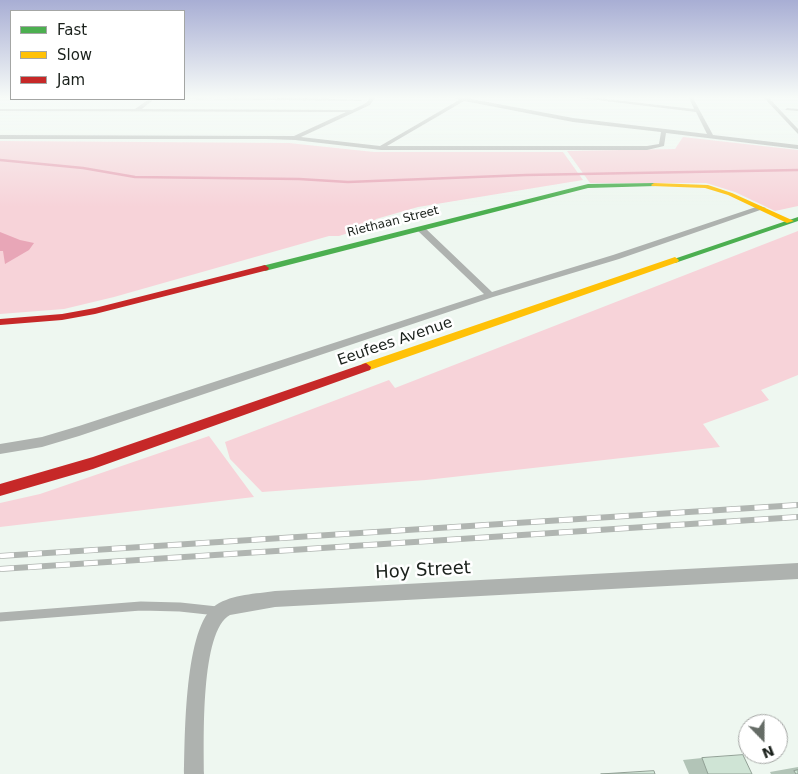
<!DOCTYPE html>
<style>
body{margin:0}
#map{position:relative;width:798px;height:774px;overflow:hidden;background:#eef7f0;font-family:"DejaVu Sans",sans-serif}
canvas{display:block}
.legend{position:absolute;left:10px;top:10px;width:175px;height:90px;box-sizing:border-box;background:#fff;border:1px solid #a4a6a4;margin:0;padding:6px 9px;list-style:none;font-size:15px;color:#1b211c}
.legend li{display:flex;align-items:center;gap:10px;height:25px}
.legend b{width:25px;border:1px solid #a4a6a4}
.north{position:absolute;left:738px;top:714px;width:50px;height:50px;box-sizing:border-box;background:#fff;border:1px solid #a4a6a4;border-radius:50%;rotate:158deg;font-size:14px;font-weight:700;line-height:20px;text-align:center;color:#1b211c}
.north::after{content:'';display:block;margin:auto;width:18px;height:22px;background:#656c66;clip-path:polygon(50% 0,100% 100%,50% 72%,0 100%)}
</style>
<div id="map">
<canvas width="798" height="774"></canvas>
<ul class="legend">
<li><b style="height:6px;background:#4caf50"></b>Fast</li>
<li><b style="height:6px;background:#ffc107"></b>Slow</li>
<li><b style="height:6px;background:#c62828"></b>Jam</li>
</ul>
<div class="north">N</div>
</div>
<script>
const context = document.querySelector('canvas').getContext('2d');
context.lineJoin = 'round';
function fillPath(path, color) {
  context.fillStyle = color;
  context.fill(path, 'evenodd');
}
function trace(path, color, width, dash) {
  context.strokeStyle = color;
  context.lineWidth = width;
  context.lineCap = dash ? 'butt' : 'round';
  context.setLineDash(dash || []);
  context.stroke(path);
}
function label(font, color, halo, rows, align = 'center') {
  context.font = font + ' "DejaVu Sans",sans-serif';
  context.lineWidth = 5;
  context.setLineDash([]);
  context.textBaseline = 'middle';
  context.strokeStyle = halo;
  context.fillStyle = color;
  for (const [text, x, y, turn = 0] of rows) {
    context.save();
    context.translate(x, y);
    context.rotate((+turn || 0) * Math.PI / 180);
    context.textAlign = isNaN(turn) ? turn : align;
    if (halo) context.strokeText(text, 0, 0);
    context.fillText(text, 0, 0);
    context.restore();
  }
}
const green = new Path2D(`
 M683 137 798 150V206L775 211 735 192 706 183H590L567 151 675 149Z
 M0 141 289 143 374 152H563L583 180 418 207 376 219 370 226 339 236H329L114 297 64 309 0 314Z
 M798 231V375L761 390 769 400 703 424 720 447 426 480 262 492 230 459 225 442 389 380 395 388Z
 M209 436 254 497 0 527V503L40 494Z`);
const water = new Path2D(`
 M0 232 20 240 34 243 29 250 5 264 3 251H0Z`);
const stream = new Path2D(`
 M0 160 83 168 135 177 299 179 348 182 526 175 798 170`);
const lane = new Path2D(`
 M0 617 141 606 180 607 217 611`);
const street = new Path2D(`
 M302 98 363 100 361 101 164 99Z
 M370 98H375L370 105 301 137 380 146 459 100 455 98H466L573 118 707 134 696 112 580 98H597L694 109 689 98H693L713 135 798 145V149L666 133 664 146 647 150H381L295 140 266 139H0V135L294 136 346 112 0 111V109H135L149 99H154L142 109 352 110 366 103ZM464 101 573 122 661 132 659 144 647 146H387Z
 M764 98H769L798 129V134Z
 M787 108 798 109V111L785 110Z
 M759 206 766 208 619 259 493 297 79 436 42 447 0 454V444L42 437 79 426 484 294 418 231V227H424L492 292 613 255Z
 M798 563V579L275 607 230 615C200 631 204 741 204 774H184C185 738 184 625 216 605 233 594 256 594 275 591Z`);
const fast = new Path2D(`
 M654 183 657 185 656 186 588 188 265 271 261 268 262 266 588 184Z
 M798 217V221L678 262 675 263 671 260Z`);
const slow = new Path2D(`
 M654 183 708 185 732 193 794 221 787 223 728 195 705 188 652 186 651 185Z
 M675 257 679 260 678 262 370 370 366 371 361 367 362 364Z`);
const jam = new Path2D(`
 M265 265 269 268 268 270 95 314 62 320 0 325V319L62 314 95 308Z
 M366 363 371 367 370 370 93 469 0 496V484L93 457Z`);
const rail = new Path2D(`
 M0 556 798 505
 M0 569 798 517`);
const wall = new Path2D(`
 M702 758 752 774H689L683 760Z
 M798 767V774H771L770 772Z`);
const building = new Path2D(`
 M743 755 752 774H708L702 758Z
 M798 770V774H796L794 771Z
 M654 771 655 774H601Z`);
const farStreetnames = [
 ["Riethaan Street",393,222,-14]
];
const streetNames = [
 ["Eeufees Avenue",395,342,-19]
];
const nearStreetnames = [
 ["Hoy Street",423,571,-3]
];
fillPath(green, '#f7d3d9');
fillPath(water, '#e8a6b7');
trace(stream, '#e8a6b7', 2.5);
trace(lane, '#aeb2af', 9);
fillPath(street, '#aeb2af');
fillPath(fast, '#4caf50');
fillPath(slow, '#ffc107');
fillPath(jam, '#c62828');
trace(rail, '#b0b5b1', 6);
trace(rail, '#fff', 4.5, [14]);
fillPath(wall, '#b2c4b7');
fillPath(building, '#cfe4d5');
trace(building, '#91a095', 1);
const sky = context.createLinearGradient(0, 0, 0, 207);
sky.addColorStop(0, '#a8aed4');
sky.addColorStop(0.47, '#f7fbf8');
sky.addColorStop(1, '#f7fbf800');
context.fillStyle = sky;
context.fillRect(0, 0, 798, 207);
label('12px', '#1b211c', '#fff', farStreetnames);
label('15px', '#1b211c', '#fff', streetNames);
label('18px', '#1b211c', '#fff', nearStreetnames);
</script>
